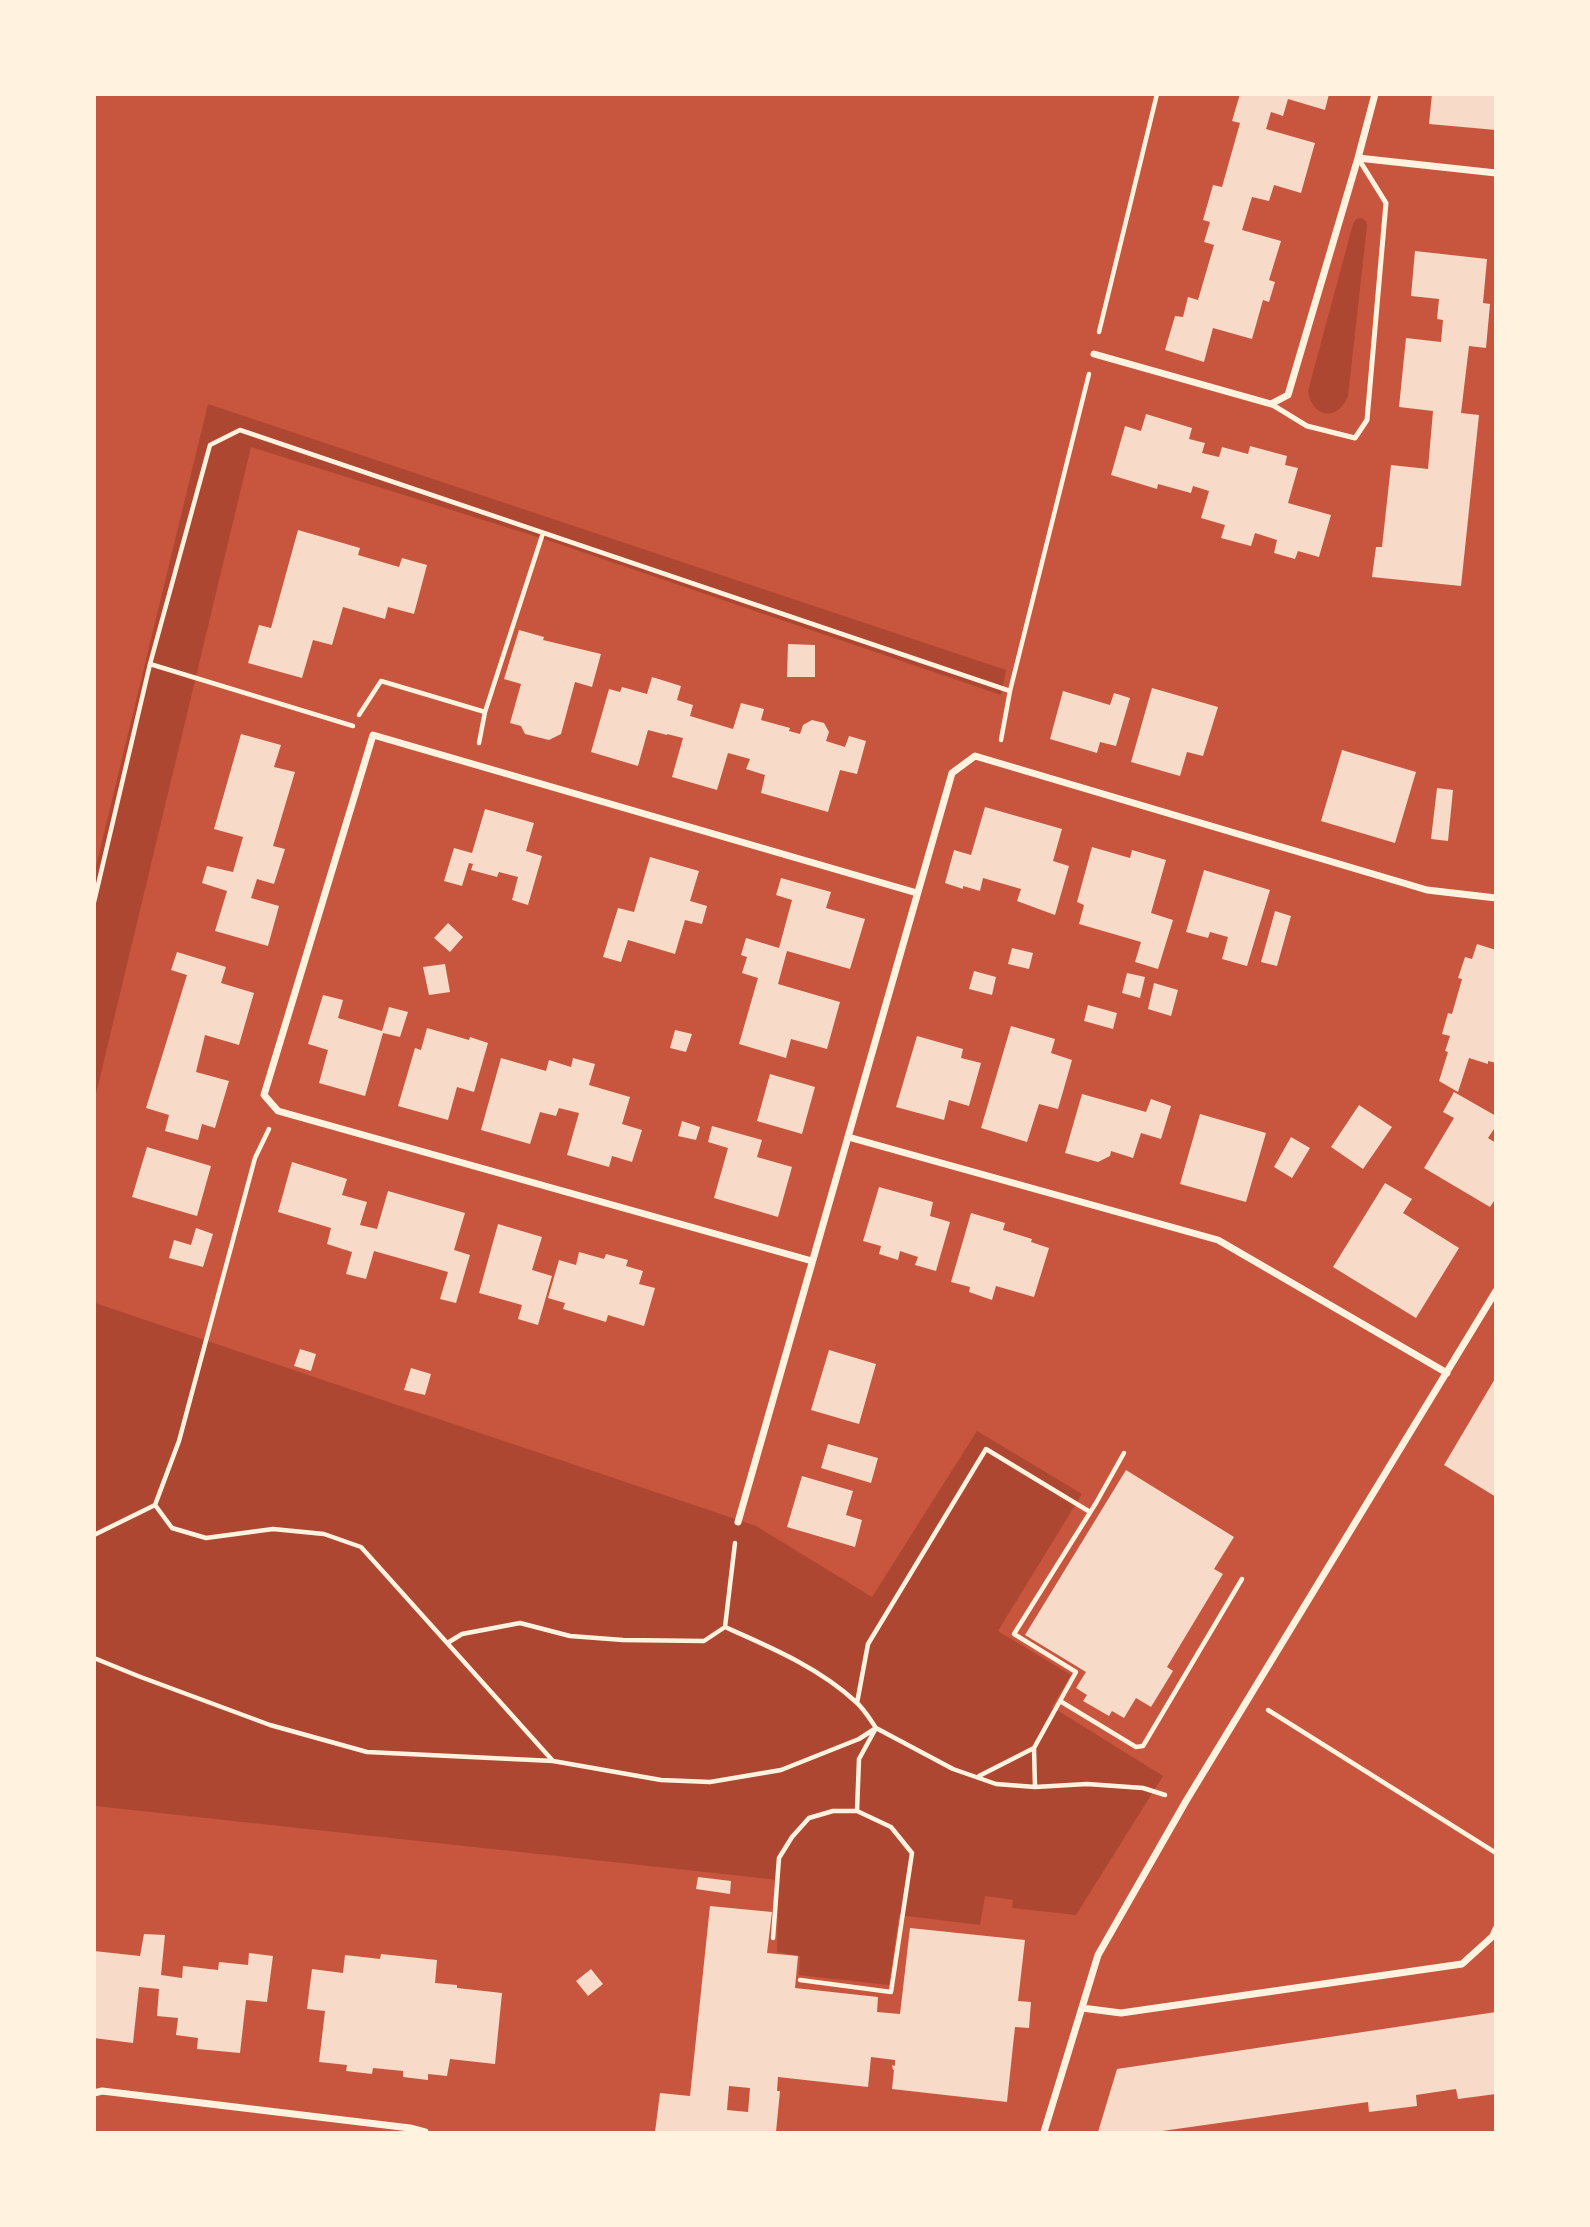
<!DOCTYPE html>
<style>
body{margin:0}
#map{position:relative;width:1590px;height:2227px;overflow:hidden;background:#c8553d;font-family:"Source Sans 3",sans-serif}
canvas{display:block}
.frame{position:absolute;inset:0;border:96px solid #fff3e0;pointer-events:none}
</style>
<div id="map">
<canvas width="1590" height="2227"></canvas>
<div class="frame"></div>
</div>
<script>
const context = document.querySelector('canvas').getContext('2d');
context.lineJoin = 'round';
function fillPath(path, color) {
  context.fillStyle = color;
  context.fill(path, 'evenodd');
}
function trace(path, color, width, dash) {
  context.strokeStyle = color;
  context.lineWidth = width;
  context.lineCap = dash ? 'butt' : 'round';
  context.setLineDash(dash || []);
  context.stroke(path);
}
const green = new Path2D(`
 M1361 218 1366 221 1367 226 1348 396C1338 422 1312 418 1308 391L1353 224 1356 219Z
 M208 404 1006 670 1001 695 547 540 251 447 95 1098V870Z
 M95 1303 756 1526 872 1597 977 1431 1082 1494 998 1631 1071 1675 1052 1707 1163 1776 1076 1915 1012 1908 1013 1900 985 1896 980 1925 899 1915 889 1985 799 1975 800 1956 777 1952 779 1880 95 1806Z`);
const building = new Path2D(`
 M1240 94H1329L1325 110 1288 99 1283 116 1271 112 1266 129 1315 143 1301 193 1274 185 1269 201 1252 197 1242 230 1281 241 1269 280 1275 282 1269 302 1263 300 1252 339 1213 328 1204 362 1165 350 1175 316 1183 317 1188 297 1198 300 1214 245 1204 242 1210 222 1203 220 1213 185 1222 187 1240 123 1232 121Z
 M1432 94H1496V130L1429 124Z
 M1415 251 1487 259 1483 303 1490 304 1486 348 1469 346 1461 413 1479 415 1461 586 1372 577 1376 547H1382L1391 465 1428 469 1433 411 1399 407 1406 338 1441 342 1443 320 1437 319 1439 299 1411 296Z
 M1146 414 1192 428 1189 439 1205 443 1202 453 1219 457 1222 447 1248 454 1250 446 1287 456 1285 465 1298 468 1288 503 1331 515 1319 557 1298 551 1295 559 1274 553 1277 540 1255 533 1251 546 1221 538 1225 525 1201 518 1209 491 1193 486 1191 493 1158 484 1157 489 1111 475 1125 426 1141 431Z
 M298 530 360 548 358 555 399 567 402 558 427 565 414 614 388 607 385 619 343 607 332 645 313 640 302 678 248 663 259 625 271 628Z
 M519 630 544 637 543 640 601 654 592 687 575 682 561 734 549 740 525 734 521 726 510 723 521 684 504 679Z
 M788 644 815 645V677H787Z
 M652 677 681 686 677 700 693 705 690 716 733 729 741 703 764 709 761 720 790 728 789 731 800 734 803 725 812 720 824 723 829 732 826 741 845 747 849 736 866 741 857 774 840 770 828 812 761 793 765 775 746 769 750 759 728 753 717 790 672 777 683 738 667 734V735L648 730 638 766 591 752 609 689 620 692 622 687 647 694Z
 M1152 688 1218 707 1203 756 1187 752 1180 776 1131 762Z
 M1063 691 1110 705 1114 693 1130 698 1116 746 1100 742 1097 753 1050 739Z
 M241 734 281 745 274 767 295 772 273 846 285 849 274 884 257 879 251 898 279 906 268 946 215 931 227 891 202 883 207 866 233 872 243 837 214 829Z
 M1342 750 1416 772 1395 843 1321 821Z
 M1437 788 1453 790 1448 841 1431 839Z
 M985 807 1062 829 1053 861 1069 866 1055 915 1017 901 1021 889 983 878 980 891 963 886V889L945 883 954 850 971 855Z
 M485 809 534 823 526 851 542 856 528 905 512 900 518 877 499 872 497 877 471 870 473 864 469 863 462 886 444 881 454 848 472 853Z
 M1092 847 1130 858 1132 850 1166 860 1151 913 1173 920 1158 969 1135 962 1141 942 1079 924 1084 905 1077 902Z
 M650 857 699 871 690 901 707 906 702 924 685 920 675 954 628 940 621 962 603 957 618 908 634 912Z
 M1204 870 1270 890 1247 966 1222 959 1228 937 1210 932 1208 938 1186 932Z
 M781 878 831 892 826 908 865 919 850 969 787 951 778 984 840 1002 827 1049 791 1039 786 1058 739 1044 758 978 742 973 747 957 741 955 746 938 779 948 792 900 776 895Z
 M1275 911 1291 916 1277 966 1261 962Z
 M448 923 463 937 450 952 434 938Z
 M1477 944 1496 950V1063L1488 1061V1064L1469 1058 1458 1092 1439 1081 1448 1052 1445 1051 1450 1036 1442 1034 1448 1013 1452 1014 1462 979 1458 978 1465 957 1472 959Z
 M1012 948 1033 953 1029 969 1008 964Z
 M177 952 226 967 221 983 254 993 239 1045 205 1035 196 1072 229 1081 215 1128 202 1124 198 1140 165 1131 169 1115 146 1108 187 975 171 970Z
 M445 964 450 992 429 995 423 967Z
 M974 971 996 977 992 995 969 989Z
 M1127 973 1145 977 1140 998 1122 993Z
 M1154 983 1178 990 1171 1016 1148 1009Z
 M323 995 343 1000 338 1018 382 1031 389 1007 408 1012 400 1037 383 1033 365 1096 319 1083 328 1050 308 1044Z
 M1088 1005 1117 1013 1113 1029 1084 1021Z
 M1011 1026 1055 1039 1051 1053 1072 1060 1058 1109 1039 1104 1027 1142 981 1128Z
 M427 1028 469 1040 470 1037 488 1043 474 1092 457 1087 448 1120 398 1106 415 1048 421 1050Z
 M675 1030 692 1034 686 1052 670 1048Z
 M917 1036 963 1049 961 1058 981 1063 969 1106 949 1100 944 1120 896 1107Z
 M501 1058 546 1071 549 1060 571 1067 573 1058 595 1064 589 1085 630 1097 622 1124 642 1130 632 1162 612 1156 609 1167 567 1155 579 1113 559 1108 556 1116 540 1112 530 1144 481 1130Z
 M770 1074 815 1087 802 1134 757 1121Z
 M1454 1092 1496 1116V1126L1488 1138 1496 1143V1198L1490 1207 1424 1168 1454 1118 1443 1112Z
 M1082 1094 1146 1112 1151 1099 1171 1106 1161 1139 1141 1133 1133 1158 1111 1151 1110 1156 1098 1162 1065 1153Z
 M1359 1105 1392 1127 1363 1169 1331 1147Z
 M1200 1114 1266 1133 1246 1202 1180 1184Z
 M682 1121 700 1127 696 1140 678 1136Z
 M712 1126 762 1140 757 1157 792 1167 778 1217 714 1198 728 1148 708 1142Z
 M1291 1137 1310 1148 1292 1178 1274 1167Z
 M147 1147 211 1166 197 1216 132 1197Z
 M292 1162 347 1179 342 1195 367 1202 360 1225 377 1229 388 1191 465 1213 454 1250 470 1255 456 1303 440 1299 448 1272 374 1251 366 1279 346 1274 352 1252 327 1244 331 1228 278 1212Z
 M1385 1183 1412 1199 1403 1213 1459 1248 1416 1318 1333 1267Z
 M879 1187 933 1202 930 1216 950 1222 936 1271 915 1265 918 1257 900 1251 898 1260 879 1254 881 1246 863 1241Z
 M971 1213 1005 1223 1003 1230 1032 1239 1031 1242 1049 1248 1034 1297 996 1286 992 1300 969 1292 970 1287 951 1282Z
 M498 1224 542 1237 532 1270 552 1276 538 1325 518 1319 522 1305 479 1293Z
 M196 1228 213 1234 203 1267 169 1258 174 1240 191 1245Z
 M579 1252 604 1259 606 1254 628 1260 626 1266 643 1271 639 1284 655 1288 644 1326 608 1315 606 1322 563 1309 565 1303 548 1298 559 1260 576 1265Z
 M300 1349 316 1354 311 1371 294 1366Z
 M829 1350 876 1364 859 1424 811 1410Z
 M411 1368 431 1374 425 1395 404 1390Z
 M1496 1377V1497L1444 1465Z
 M828 1444 878 1458 871 1483 821 1468Z
 M1126 1470 1234 1537 1214 1569 1223 1574 1167 1667 1173 1671 1151 1707 1136 1698 1124 1718 1112 1711 1109 1716 1083 1701 1087 1695 1076 1688 1086 1672 1025 1635Z
 M802 1476 853 1491 846 1515 862 1520 855 1547 787 1527Z
 M698 1877 731 1881 730 1894 696 1889Z
 M710 1906 772 1912 767 1953 798 1956 795 1988 878 1997 877 2012 900 2014 910 1928 1025 1940 1018 2001 1031 2002 1029 2028 1015 2027 1007 2102 892 2089 894 2070H893L892 2065 895 2066V2060L871 2057 868 2087 778 2077 777 2091H780L776 2132H655L660 2093 690 2096ZM729 2086 750 2088 748 2112 727 2110Z
 M144 1934 165 1935 161 1975 182 1978 183 1966 218 1970 219 1962 248 1965 249 1953 273 1956 267 2002 246 2000 240 2053 197 2049 198 2038 176 2035 178 2018 157 2016 159 1989 139 1987 133 2043 94 2038V1951L140 1956Z
 M381 1954 437 1960 435 1983 457 1985V1988L502 1993 495 2064 450 2059 447 2076 428 2074V2080L403 2077V2071L373 2068 372 2074 346 2071 347 2065 319 2062 325 2011 307 2009 312 1969 343 1973 345 1955 380 1959Z
 M591 1969 603 1984 588 1996 576 1981Z
 M1496 2012V2094L1458 2099 1456 2089 1416 2095 1417 2106 1369 2112 1368 2102 1155 2132H1098L1117 2069Z`);
const path = new Path2D(`
 M1099 332 1157 94
 M150 664 353 726
 M359 715 381 681 485 712
 M1001 740 1010 691 1089 374
 M479 743 485 712 543 533
 M94 902 150 664 210 445 240 430 1010 691
 M155 1505 172 1528 206 1538 273 1529 324 1534 361 1547 553 1761
 M94 1535 155 1505 179 1441 255 1158 269 1129
 M725 1627C770 1647 820 1668 856 1702 864 1709 870 1719 876 1728L859 1759 857 1811 891 1827 912 1853 891 1992 800 1980
 M449 1642 462 1634 520 1623 570 1636 623 1640 704 1641 725 1627 735 1543
 M94 1658 138 1676 270 1725 367 1752 553 1761 661 1780 710 1782 781 1770 859 1739 876 1728 953 1769 996 1784 1035 1787 1087 1784 1143 1788 1165 1795
 M1060 1701 1136 1747 1143 1746 1242 1579
 M857 1703 868 1644 986 1449 1090 1512
 M1268 1710 1496 1853
 M1034 1748 1035 1787
 M979 1776 1034 1748 1076 1672 1014 1634 1096 1503 1124 1453
 M773 1938 779 1858 792 1837 809 1818 833 1811H857`);
const service = new Path2D(`
 M1271 404 1307 426 1355 438 1367 420 1386 203 1358 158`);
const minor = new Path2D(`
 M1375 94 1358 158 1496 173
 M1094 354 1271 404 1288 395 1358 158
 M848 1137 1218 1240 1447 1373
 M812 1261 278 1111 264 1095 373 735 917 893
 M738 1522 952 773 975 756 1427 890 1496 898
 M1082 2008 1121 2013 1462 1964 1493 1936 1496 1929
 M94 2093 102 2091 410 2128 425 2132
 M1044 2132 1098 1955 1186 1801 1496 1291`);
fillPath(green, '#ae4732');
fillPath(building, '#f7dbc8');
trace(path, '#fff3e0', 4.5);
trace(service, '#fff3e0', 5);
trace(minor, '#fff3e0', 7);
</script>
